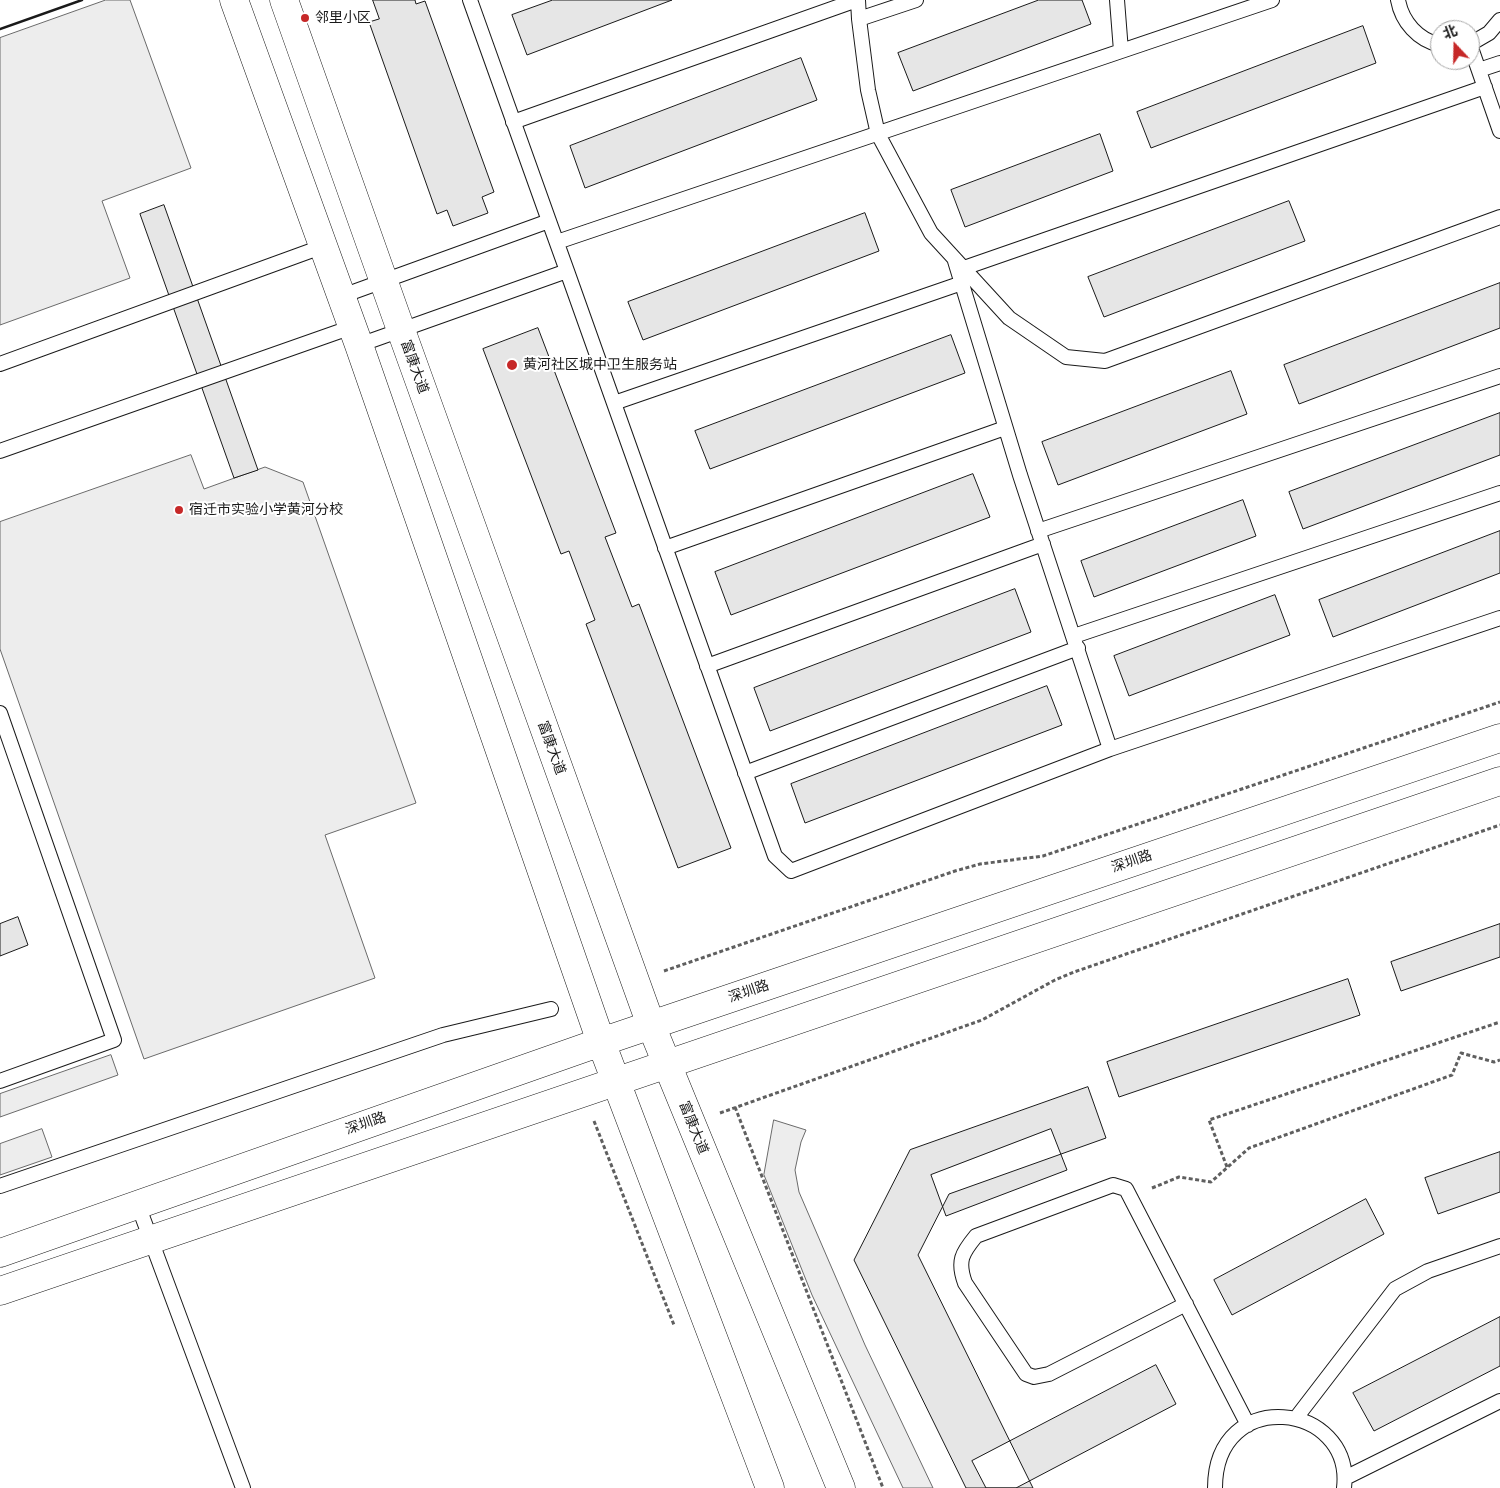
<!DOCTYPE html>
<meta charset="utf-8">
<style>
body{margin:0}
#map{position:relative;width:1500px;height:1488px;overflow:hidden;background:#fff;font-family:"DejaVu Sans","Noto Sans SC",sans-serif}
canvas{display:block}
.north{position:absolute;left:1430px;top:20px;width:50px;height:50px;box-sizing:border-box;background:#fff;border:1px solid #a3a3a3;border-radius:50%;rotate:339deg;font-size:14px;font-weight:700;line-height:20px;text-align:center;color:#1a1a1a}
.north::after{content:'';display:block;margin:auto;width:18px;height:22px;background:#c62828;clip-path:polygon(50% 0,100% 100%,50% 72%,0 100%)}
</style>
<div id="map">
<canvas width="1500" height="1488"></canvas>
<div class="north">北</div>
</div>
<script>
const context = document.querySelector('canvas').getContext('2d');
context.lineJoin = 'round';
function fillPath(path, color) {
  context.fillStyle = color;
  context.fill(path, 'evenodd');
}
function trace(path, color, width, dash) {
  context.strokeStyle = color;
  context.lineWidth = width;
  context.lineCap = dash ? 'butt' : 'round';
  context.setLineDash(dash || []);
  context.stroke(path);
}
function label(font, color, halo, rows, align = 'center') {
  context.font = font + ' "DejaVu Sans","Noto Sans SC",sans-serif';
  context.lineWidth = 4;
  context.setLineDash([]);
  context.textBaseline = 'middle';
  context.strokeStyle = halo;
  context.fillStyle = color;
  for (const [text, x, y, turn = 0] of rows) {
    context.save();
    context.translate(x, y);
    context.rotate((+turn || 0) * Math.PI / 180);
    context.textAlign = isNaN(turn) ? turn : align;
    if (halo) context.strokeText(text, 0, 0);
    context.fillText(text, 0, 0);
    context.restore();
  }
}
const built = new Path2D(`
 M106 0H130L191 168 102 201 130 278 0 325V38Z
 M191 455 204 489 265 467 303 482 416 803 325 835 375 978 144 1059 0 649V522Z
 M111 1055 118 1075 0 1117V1094Z
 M774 1120 806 1130 801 1142 795 1170 799 1192 865 1345 933 1488H903L812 1295 764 1175Z
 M42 1129 52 1157 0 1175V1144Z`);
const building = new Path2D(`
 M373 0H415L416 4 425 1 494 192 482 197 488 213 453 226 447 210 437 214 369 22 379 19Z
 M553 0H672L527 55 512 15Z
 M1039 0H1082L1091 24 913 91 898 53Z
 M1363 26 1376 63 1151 148 1137 112Z
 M801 58 817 100 585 188 570 146Z
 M1100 134 1113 171 965 227 951 190Z
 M1289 201 1305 241 1104 317 1088 277Z
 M164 205 258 470 234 478 140 214Z
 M865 213 879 251 643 340 628 302Z
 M1500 283V328L1299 404 1284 365Z
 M538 328 616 533 605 537 632 607 639 604 731 848 678 868 586 624 595 620 569 551 561 554 483 349Z
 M951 335 965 373 710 469 695 431Z
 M1231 371 1247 414 1058 485 1042 442Z
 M1500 413V455L1303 529 1289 492Z
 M973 474 990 517 731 615 715 572Z
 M1243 500 1256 536 1094 597 1081 561Z
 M1500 531V573L1333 637 1319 600Z
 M1015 589 1031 632 770 731 754 688Z
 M1275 595 1290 635 1129 696 1114 656Z
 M1047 686 1062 725 805 823 791 784Z
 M18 917 28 945 0 956V924Z
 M1500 924V957L1401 991 1391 962Z
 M1348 979 1360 1015 1119 1097 1107 1062Z
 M1088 1087 1106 1138 949 1194 918 1255 1033 1488H966L854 1260 910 1150Z
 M1051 1129 1067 1170 946 1216 931 1175Z
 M1500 1152V1192L1438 1214 1425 1178Z
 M1366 1199 1384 1234 1232 1315 1214 1280Z
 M1500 1317V1366L1374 1431 1353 1393Z
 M1156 1365 1176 1404 1016 1488H986L972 1461Z`);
const path = new Path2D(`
 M664 971 955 871 980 864 1043 856 1500 702
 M735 1107 883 1488
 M720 1113 982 1020 1055 980 1074 972 1500 825
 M594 1121 674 1325
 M1227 1167 1209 1120 1500 1022
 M1152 1188 1179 1177 1211 1182 1249 1148 1452 1075 1461 1053 1494 1062 1500 1060`);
const service = new Path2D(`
 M470 0 549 221
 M858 0 859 19 868 90 878 134 931 233 1009 318 1066 357 1105 361 1500 217
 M1117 0 1121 51
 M1398 0C1402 22 1418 40 1440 45
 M859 19 916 0
 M1470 44 1489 33 1500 20
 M1470 45 1500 131
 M1479 70 1500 63
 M513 122 857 0
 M557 242 1272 0
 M955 261 1020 475 1110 749
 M958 270 1485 87
 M567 271 775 856 791 871 1110 749 1500 618
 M342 296 549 221 567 271 359 345
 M0 364 324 246
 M614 403 962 283
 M0 451 352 327
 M1038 531 1500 376
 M665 548 1005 428
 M1074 636 1500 493
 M707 666 1043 544
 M0 713 114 1040 0 1081
 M745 773 1078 648
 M0 1186 443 1035 551 1009
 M138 1205 243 1488
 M1186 1304 1049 1374 1034 1377 1026 1374 965 1283C957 1261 962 1253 976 1236L1113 1185 1126 1189 1248 1425
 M1296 1418 1395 1289 1428 1271 1500 1246
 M1345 1478 1500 1401
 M1215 1488C1215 1385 1354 1402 1344 1488`);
const tertiary = new Path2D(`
 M234 0 359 345 601 1042 770 1488
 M284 0 401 330 651 1025 841 1488
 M0 1253 601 1042 1500 738
 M0 1291 1500 781`);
const wall = new Path2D(`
 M0 29 82 0`);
const markers = [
 [305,18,5,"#c62828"],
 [512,365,6,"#c62828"],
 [179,510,5,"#c62828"]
];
const poiNames = [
 ["邻里小区",315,18],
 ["黄河社区城中卫生服务站",523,365],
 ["宿迁市实验小学黄河分校",189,510]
];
const streetNames = [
 ["富康大道",414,367,70],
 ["富康大道",551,748,70],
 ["深圳路",1132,862,-19],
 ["深圳路",749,992,-19],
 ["深圳路",366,1124,-19],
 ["富康大道",693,1128,68]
];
fillPath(built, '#ededed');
trace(built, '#6a6a6a', 1);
fillPath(building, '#e6e6e6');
trace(building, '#1a1a1a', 1);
trace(service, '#1a1a1a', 16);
trace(tertiary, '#1a1a1a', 29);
trace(path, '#5f5f5f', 3, [4, 2.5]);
trace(service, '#fff', 14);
trace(tertiary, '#fff', 28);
trace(wall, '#1a1a1a', 2.5);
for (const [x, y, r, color] of markers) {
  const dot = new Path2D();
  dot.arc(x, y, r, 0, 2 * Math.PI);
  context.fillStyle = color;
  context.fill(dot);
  trace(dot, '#fff', 2);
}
label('14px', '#1a1a1a', '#fff', poiNames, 'left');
label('14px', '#1a1a1a', '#fff', streetNames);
</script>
